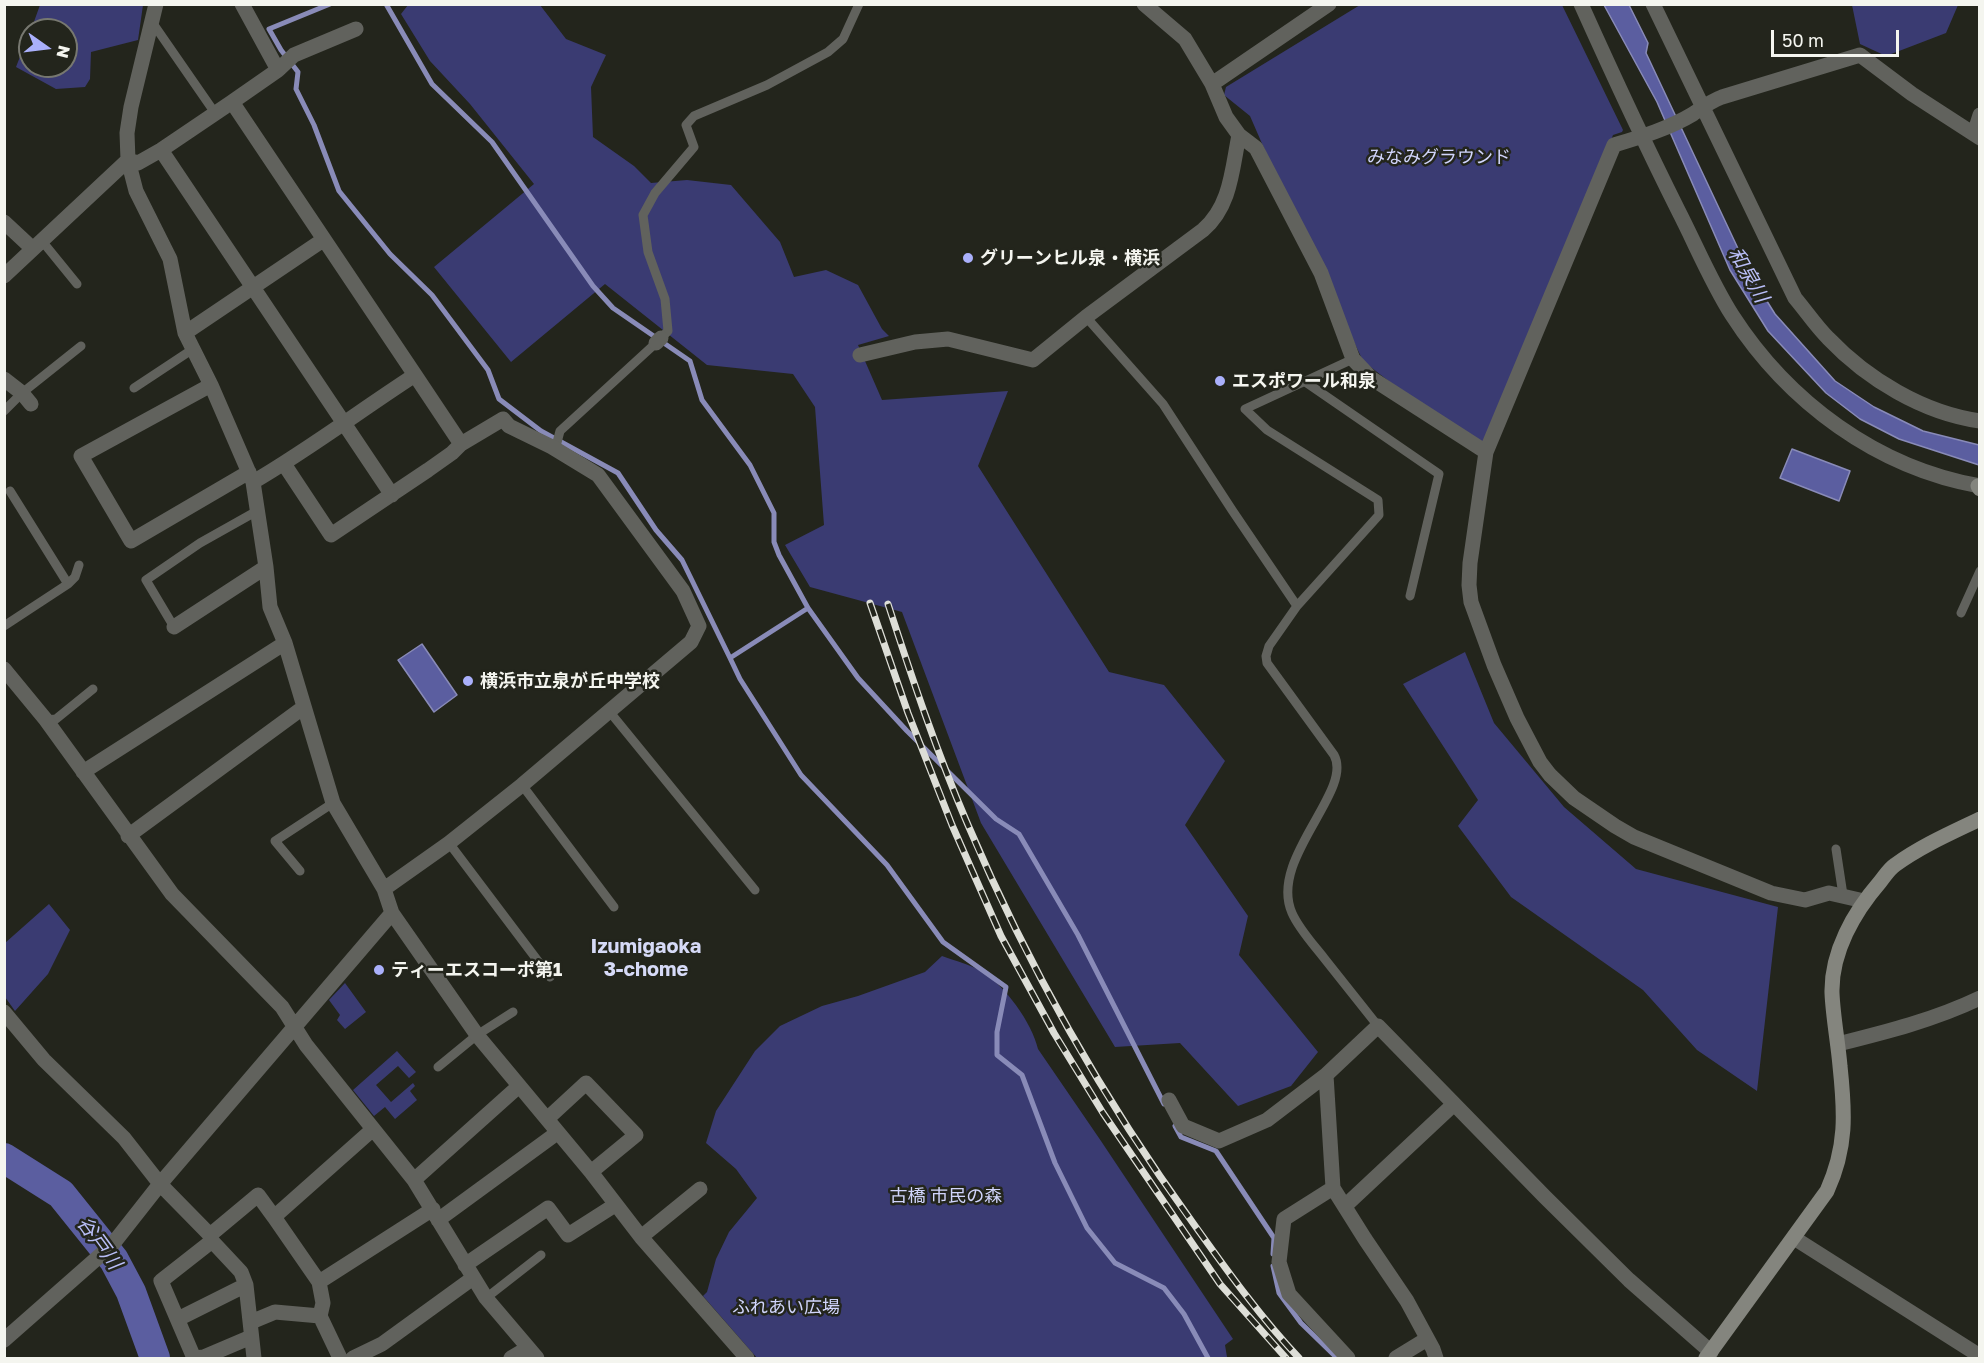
<!DOCTYPE html>
<meta charset="utf-8">
<style>
body{margin:0}
#map{position:relative;width:1984px;height:1363px;overflow:hidden;background:#23251c;font-family:"Golos Text",sans-serif}
canvas{display:block}
.frame{position:absolute;inset:0;border:6px solid #f4f5ef;pointer-events:none}
.north{position:absolute;left:18px;top:18px;width:60px;height:60px;box-sizing:border-box;background:#23251c;border:2px solid #777870;border-radius:50%;rotate:104deg;font-size:16px;font-weight:700;line-height:24px;text-align:center;color:#f4f5ef}
.north::after{content:'';display:block;margin:auto;width:21px;height:27px;background:#aab0fb;clip-path:polygon(50% 0,100% 100%,50% 72%,0 100%)}
.scale{position:absolute;left:1771px;top:30px;width:128px;height:27px;box-sizing:border-box;border:3px solid #f4f5ef;border-top:0;padding-left:8px;font-size:18px;line-height:21px;white-space:nowrap;color:#f4f5ef;-webkit-text-stroke:4px #23251c;paint-order:stroke}
</style>
<div id="map">
<canvas width="1984" height="1363"></canvas>
<div class="frame"></div>
<div class="north">N</div>
<div class="scale">50 m</div>
</div>
<script>
const context = document.querySelector('canvas').getContext('2d');
context.lineJoin = 'round';
function fillPath(path, color) {
  context.fillStyle = color;
  context.fill(path, 'evenodd');
}
function trace(path, color, width, dash) {
  context.strokeStyle = color;
  context.lineWidth = width;
  context.lineCap = dash ? 'butt' : 'round';
  context.setLineDash(dash || []);
  context.stroke(path);
}
function label(font, color, halo, rows, align = 'center') {
  context.font = font + ' "Golos Text","Noto Sans JP",sans-serif';
  context.lineWidth = 5;
  context.setLineDash([]);
  context.textBaseline = 'middle';
  context.strokeStyle = halo;
  context.fillStyle = color;
  for (const [text, x, y, turn = 0] of rows) {
    context.save();
    context.translate(x, y);
    context.rotate((+turn || 0) * Math.PI / 180);
    context.textAlign = isNaN(turn) ? turn : align;
    if (halo) context.strokeText(text, 0, 0);
    context.fillText(text, 0, 0);
    context.restore();
  }
}
const green = new Path2D(`
 M40 5H143L138 40 91 52 90 79 85 87 56 89 16 67 30 31V66H66V30H31Z
 M408 5H540L566 39 606 55 591 87 593 137 634 166 651 183 687 180 731 185 780 242 794 277 826 270 858 285 882 329 889 336 858 345 882 400 1008 391 978 466 1109 672 1164 685 1225 761 1185 825 1248 916 1239 955 1318 1052 1291 1086 1238 1106 1180 1043 1115 1047 981 823 902 612 810 587 785 545 824 525 815 407 793 374 707 365 605 284 511 362 434 267 534 184 470 104 430 61 401 14Z
 M1360 5H1562L1623 130 1622 132 1613 135 1489 439 1482 443 1441 422 1363 361 1280 185 1250 116 1224 95 1226 87Z
 M1852 5V4L1958 5 1946 33 1886 56 1860 44Z
 M1465 652 1494 723 1564 807 1636 869 1778 907 1757 1091 1697 1050 1643 990 1511 897 1458 826 1478 800 1403 684Z
 M49 904 70 930 48 974 15 1011 5 997V943Z
 M942 956C955 961 969 964 981 971 1005 985 1032 1023 1038 1049L1101 1141 1233 1339 1225 1345 1227 1357 1225 1358H757L703 1296 707 1292 716 1259 729 1232 757 1198 736 1169 706 1143 716 1111 755 1051 780 1026 822 1006 858 996 925 972Z
 M345 983 366 1012 345 1029 337 1020 340 1015 329 1000Z
 M397 1051 416 1072 409 1078 398 1066 376 1085 391 1102 413 1083 415 1086 410 1091 417 1100 395 1119 385 1107 374 1116 353 1090Z`);
const water = new Path2D(`
 M1604 5H1629L1648 43 1646 53 1750 274 1775 314 1835 381 1874 407 1923 431 1979 445V465L1899 439 1860 419 1826 393 1768 331 1730 270 1657 102Z
 M1792 449 1850 471 1839 501 1780 478Z
 M422 644 457 695 434 712 398 660Z`);
const stream = new Path2D(`
 M330 4 269 29 281 50 298 72 296 89 314 125 339 191 390 254 432 295 488 370 499 399 541 431 618 473 656 530 682 560 730 658
 M386 4 432 84 492 142 593 286 613 308 690 361 702 400 750 465 774 513V542L779 555 808 608 730 658 740 679 801 775 887 865 943 942 1006 987 997 1032V1055L1022 1075 1055 1163 1087 1228 1115 1263 1164 1288 1184 1314 1208 1358
 M808 608 858 678 907 731 996 819 1019 834 1078 935 1164 1104
 M1175 1126 1181 1137 1216 1151 1274 1238 1273 1254
 M1273 1266 1279 1293 1301 1323 1337 1358`);
const river = new Path2D(`
 M4 1158 61 1194 114 1260 131 1292 155 1358`);
const lane = new Path2D(`
 M152 22 215 113
 M42 241 77 284
 M1086 317 1163 404 1232 510 1297 606
 M661 338 668 331 665 299 648 252 643 215 655 193 694 147 686 125 694 116 767 85 828 52 843 39 859 4
 M1353 359 1245 409 1267 430 1378 500 1379 515 1297 606 1269 646 1266 656 1267 663 1334 755C1354 791 1268 859 1292 913 1299 929 1313 944 1324 958 1342 981 1360 1003 1378 1026
 M1304 381 1439 474 1410 596
 M134 388 193 349
 M4 411 22 393 81 346
 M555 450 560 431 656 343
 M10 491 68 584
 M1961 613 1980 571
 M4 626 68 584 75 577 79 565
 M174 627 146 580 200 543 257 511
 M609 711 755 890
 M46 720 56 719 93 689
 M522 785 614 907
 M449 843 550 977
 M1836 849 1843 895
 M300 871 275 841 333 803
 M438 1067 477 1035 513 1012
 M486 1298 541 1255`);
const street = new Path2D(`
 M156 4 131 107 127 133 128 160 136 191 170 259 185 333 211 385 253 482 266 567 270 607 285 643 333 803 384 889 392 913 477 1035 591 1172 641 1237 747 1358
 M242 4 278 70
 M1144 4 1185 39 1212 84 1226 117 1239 135 1256 148 1321 273 1353 359 1371 378 1486 452
 M1581 4C1612 73 1644 142 1678 210 1696 245 1711 282 1732 315 1788 402 1877 468 1980 486
 M1653 4 1795 298C1806 311 1816 326 1828 338 1867 379 1923 413 1980 421
 M1212 84 1329 4
 M232 102 278 70 294 55 356 29
 M1974 134 1980 115
 M161 150 392 495
 M128 160 138 163 161 150 232 102 415 375C361 410 308 450 253 482
 M4 222 33 249
 M4 276 128 160
 M185 333 323 240
 M656 343 661 338
 M860 355 915 342 948 339 1033 360 1086 317 1203 230C1231 206 1232 169 1239 135
 M415 375 461 444
 M4 379 22 393 31 404
 M211 385 81 456 131 541 249 472
 M284 464 331 535 428 470 452 453 461 444 503 419 509 426 552 447 598 475 683 591 699 626 691 642 522 785 449 843 384 889
 M174 627 266 567
 M4 669 46 720 172 894 282 1007 306 1045 414 1180 486 1298 537 1358
 M83 772 285 643
 M128 836 304 707
 M1864 901 1829 893 1805 900 1771 893 1634 837 1615 826 1574 798 1550 775 1540 762 1517 718 1494 665 1471 602 1469 585 1470 563 1486 452 1614 145C1641 137 1670 128 1693 114 1703 107 1711 101 1722 97L1860 55 1912 94 1980 138
 M4 1012 44 1060 124 1138 160 1184 210 1235 212 1241 241 1272 246 1285 254 1358
 M1838 1044C1886 1032 1934 1020 1980 998
 M1169 1100 1183 1126 1219 1141 1267 1120 1326 1075
 M547 1119 586 1083 636 1135 591 1172
 M414 1180 519 1086
 M1333 1188 1284 1219 1279 1262 1289 1294 1348 1358
 M1345 1206 1454 1104
 M438 1220 557 1133
 M210 1235 258 1195 274 1217
 M641 1237 700 1189
 M1794 1238 1980 1356
 M212 1241 161 1281 194 1358 204 1357 251 1337
 M465 1265 548 1208 568 1235 615 1205
 M319 1282 433 1209
 M178 1319 246 1285
 M251 1322 275 1312 320 1316
 M4 1340 112 1245 160 1184 392 913
 M340 1358 320 1316 323 1303 319 1282 274 1217 372 1130
 M353 1358 382 1344 473 1278
 M511 1358 528 1348
 M1396 1358 1427 1339
 M1436 1358 1433 1349 1407 1301 1365 1239 1333 1188 1326 1075 1378 1026 1545 1197 1629 1280 1711 1352`);
const secondary = new Path2D(`
 M1978 486 1980 489
 M1706 1358 1827 1191C1847 1147 1845 1113 1840 1066 1838 1042 1833 1017 1832 993 1831 952 1854 912 1880 882 1885 876 1889 869 1895 865 1921 846 1951 833 1980 819`);
const rail = new Path2D(`
 M870 603 908 713 952 825 1001 936 1054 1033 1103 1113 1220 1284 1286 1358
 M888 604C912 678 937 753 968 825 1028 966 1103 1099 1193 1223 1226 1269 1260 1317 1299 1358`);
const markers = [
 [968,258,6,"#aab0fb"],
 [1220,381,6,"#aab0fb"],
 [468,681,6,"#aab0fb"],
 [379,970,6,"#aab0fb"]
];
const parkNames = [
 ["みなみグラウンド",1439,157],
 ["古橋 市民の森",946,1196],
 ["ふれあい広場",786,1307]
];
const poiNames = [
 ["グリーンヒル泉・横浜",980,258],
 ["エスポワール和泉",1232,381],
 ["横浜市立泉が丘中学校",480,681],
 ["ティーエスコーポ第1",391,970]
];
const waterNames = [
 ["和泉川",1748,275,60],
 ["谷戸川",99,1243,54]
];
const neighbourhoodNames = [
 ["Izumigaoka",646,947],
 ["3-chome",646,970]
];
fillPath(green, '#3a3b72');
fillPath(water, '#5b5ea0');
trace(water, '#898bb8', 1.5);
trace(stream, '#898bb8', 5);
trace(river, '#5b5ea0', 30);
trace(lane, '#61625d', 9);
trace(street, '#61625d', 15);
trace(secondary, '#84857e', 15);
trace(rail, '#ddded7', 7);
trace(rail, '#23251c', 4.5, [14]);
for (const [x, y, r, color] of markers) {
  const dot = new Path2D();
  dot.arc(x, y, r, 0, 2 * Math.PI);
  context.fillStyle = color;
  context.fill(dot);
  trace(dot, '#23251c', 2);
}
label('18px', '#d1d5fc', '#23251c', parkNames);
label('bold 18px', '#f4f5ef', '#23251c', poiNames, 'left');
label('italic 20px', '#b9bef7', '#23251c', waterNames);
label('bold 20px', '#d6daf7', '#23251c', neighbourhoodNames);
</script>
